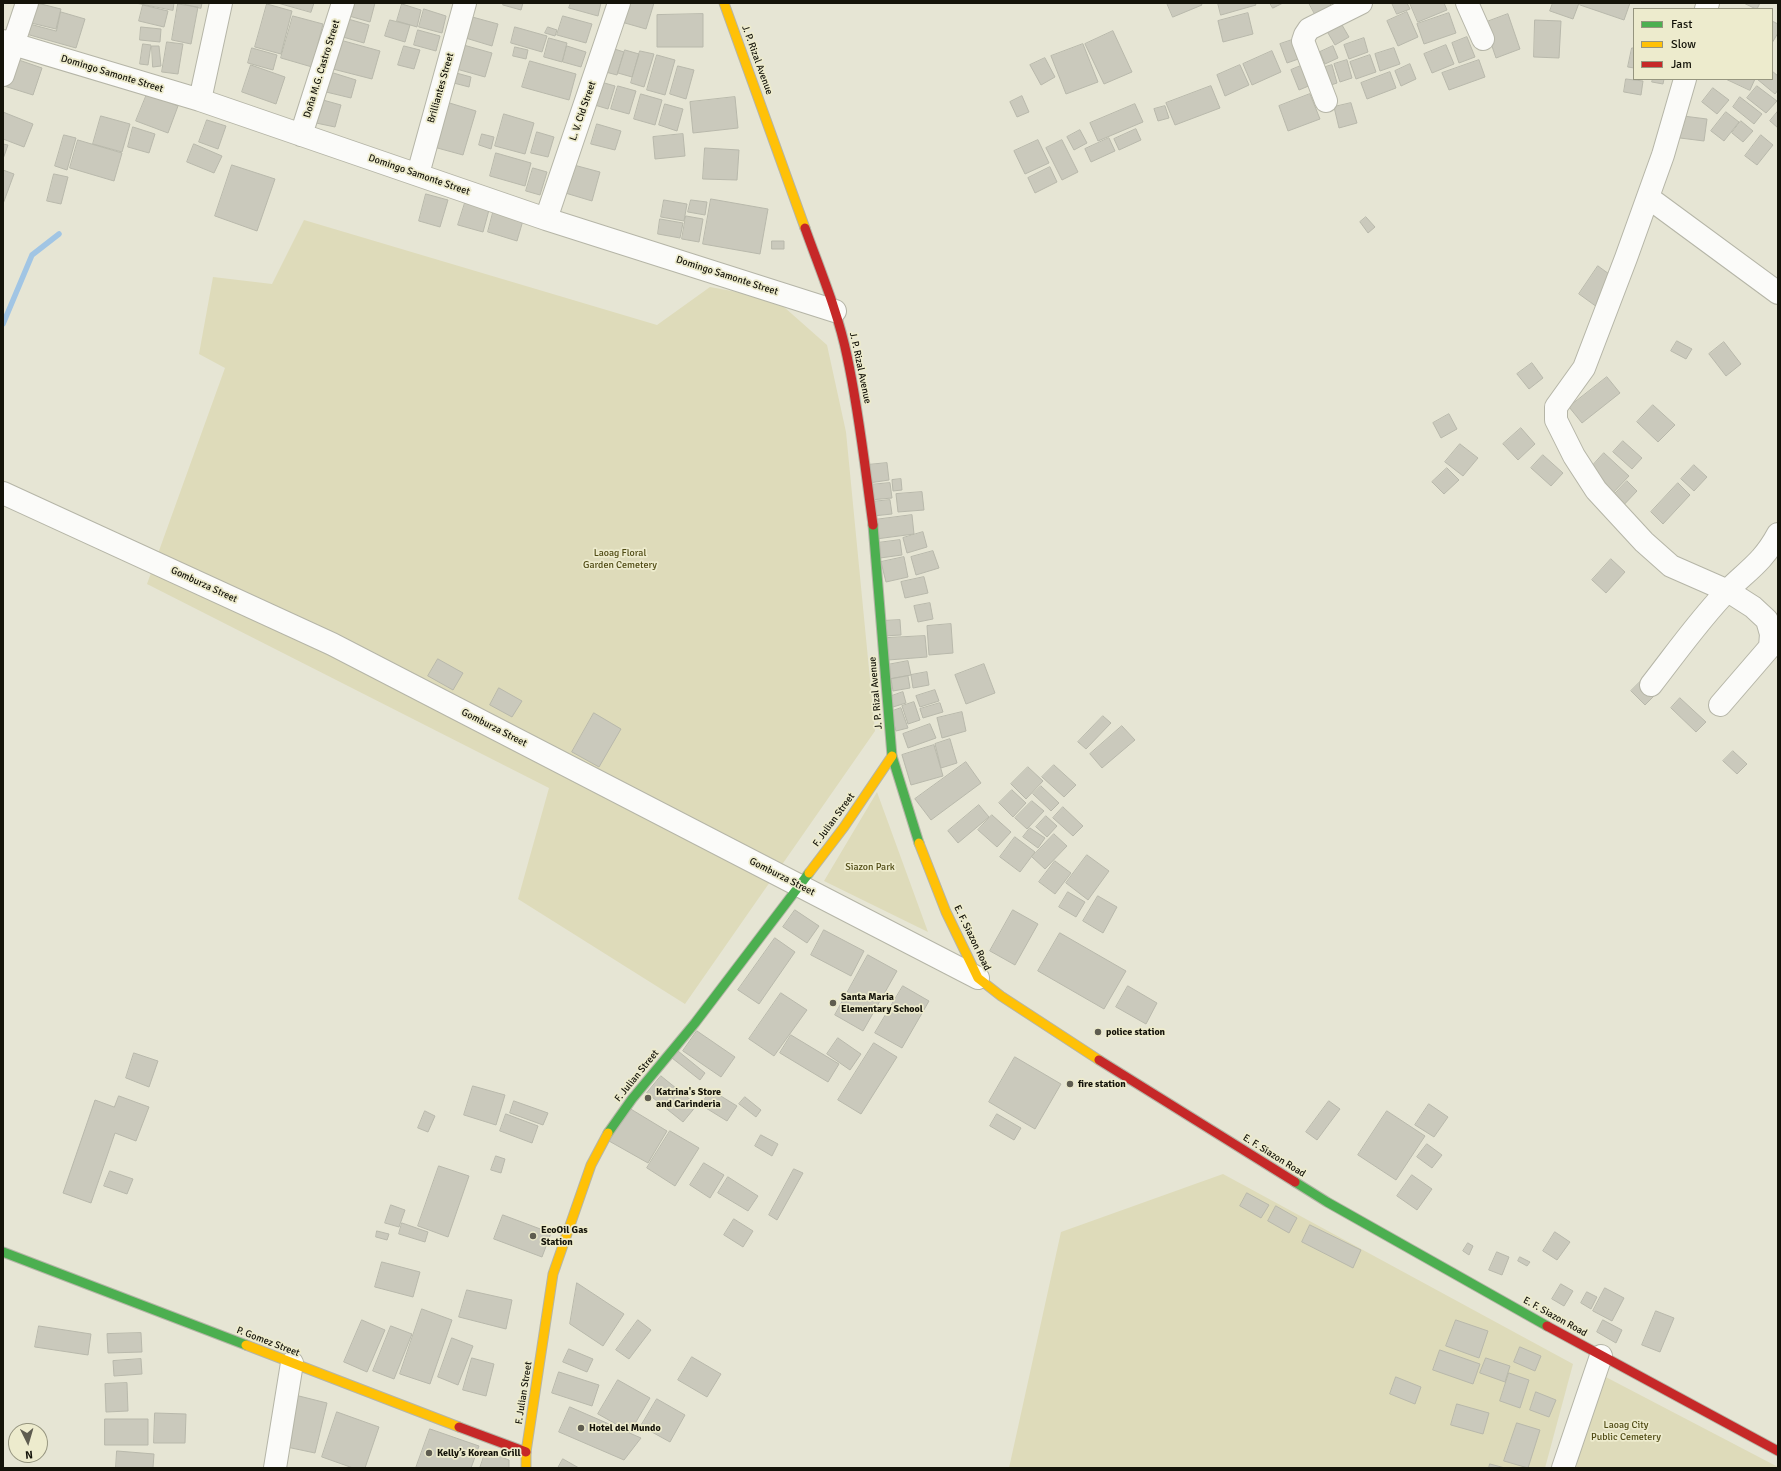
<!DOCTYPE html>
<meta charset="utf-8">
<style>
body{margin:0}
#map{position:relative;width:1781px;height:1471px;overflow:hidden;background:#e6e5d4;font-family:Signika,sans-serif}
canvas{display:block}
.frame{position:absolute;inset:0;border:4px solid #141309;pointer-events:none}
.legend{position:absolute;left:1633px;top:8px;width:140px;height:72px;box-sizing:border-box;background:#edebcd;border:1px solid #96957f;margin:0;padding:5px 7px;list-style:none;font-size:12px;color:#141309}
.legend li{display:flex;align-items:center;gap:8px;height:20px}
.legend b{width:20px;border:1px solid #96957f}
.north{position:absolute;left:8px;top:1423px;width:40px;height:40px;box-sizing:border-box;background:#edebcd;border:1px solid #96957f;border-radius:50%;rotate:175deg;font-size:11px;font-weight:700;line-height:16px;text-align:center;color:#141309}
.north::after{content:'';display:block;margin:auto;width:14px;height:18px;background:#5e5c50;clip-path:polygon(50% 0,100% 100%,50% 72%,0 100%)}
</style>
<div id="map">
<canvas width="1781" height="1471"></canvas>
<div class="frame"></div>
<ul class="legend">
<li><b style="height:5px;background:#4caf50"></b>Fast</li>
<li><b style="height:5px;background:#ffc107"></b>Slow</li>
<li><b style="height:5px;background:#c62828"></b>Jam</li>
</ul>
<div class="north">N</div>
</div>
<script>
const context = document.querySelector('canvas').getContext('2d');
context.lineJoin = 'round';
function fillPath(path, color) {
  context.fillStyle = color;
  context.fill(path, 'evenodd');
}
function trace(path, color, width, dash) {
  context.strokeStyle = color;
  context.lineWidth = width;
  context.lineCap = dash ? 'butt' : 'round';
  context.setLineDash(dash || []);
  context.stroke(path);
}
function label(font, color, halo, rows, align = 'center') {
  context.font = font + ' Signika,sans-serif';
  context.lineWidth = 3.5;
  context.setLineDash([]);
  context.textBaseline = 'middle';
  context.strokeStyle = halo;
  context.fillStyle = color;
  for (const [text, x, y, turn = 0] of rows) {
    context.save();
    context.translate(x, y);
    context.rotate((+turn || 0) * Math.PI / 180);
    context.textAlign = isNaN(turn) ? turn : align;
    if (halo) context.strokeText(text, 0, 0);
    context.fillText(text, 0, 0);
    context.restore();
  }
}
const green = new Path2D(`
 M304 220 657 325 710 287 775 299 827 345 846 432 875 731 685 1004 518 899 549 788 147 584 225 368 199 354 213 277 272 284Z
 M877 792 928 932 824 881Z
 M1223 1174 1573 1364 1545 1468H1009L1061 1232Z
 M1600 1374 1778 1467V1468H1576Z`);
const stream = new Path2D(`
 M3 324 32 255 59 234`);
const building = new Path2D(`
 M37 3 61 9 56 29 23 21Z
 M136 3H174L173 10Z
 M180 3H202L201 8Z
 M278 3H314L311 12Z
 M345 3H375L370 22 342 14Z
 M504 3H523L521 10 503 5Z
 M571 3H601L598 16 569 8Z
 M623 3H654L646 29 618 21Z
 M1167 3H1201L1202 5 1173 17Z
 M1218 3H1255L1256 5 1221 15Z
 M1270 3H1283L1273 8Z
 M1309 3H1330L1331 6 1315 14Z
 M1392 3H1407L1410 9 1397 14Z
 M1410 3H1444L1447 10 1418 22Z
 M1553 3H1579L1573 19 1550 11Z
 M1581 3H1630L1624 20 1580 5Z
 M1744 3H1760L1757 9Z
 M178 4 198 7 191 44 172 40Z
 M267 4 292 11 281 54 255 47Z
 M402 4 421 10 417 27 397 21Z
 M143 5 168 11 164 27 139 21Z
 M424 9 446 16 442 33 419 27Z
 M61 12 85 19 76 48 19 32 22 22 56 31Z
 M1407 12 1418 37 1398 46 1387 21Z
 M1248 13 1253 34 1223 42 1218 21Z
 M1449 13 1456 33 1424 44 1417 24Z
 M703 14V47H657V15Z
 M1508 14 1520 49 1496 58 1484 23Z
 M465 15 498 24 492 46 459 36Z
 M293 16 323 24 312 67 281 58Z
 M563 16 592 24 586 43 557 35Z
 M341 17 369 25 364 43 336 35Z
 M390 20 410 25 405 42 385 36Z
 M1535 20 1561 21 1559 58 1534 57Z
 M1772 21 1778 24V33L1772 43Z
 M1342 25 1349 37 1335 45 1328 33Z
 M141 27 161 29 160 42 140 40Z
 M515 27 547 36 542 52 511 43Z
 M548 27 557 30 555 36 545 33Z
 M418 30 440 36 436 51 414 45Z
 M1113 31 1132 72 1104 84 1085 44Z
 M1301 37 1307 56 1287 63 1280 44Z
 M1467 37 1475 57 1459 63 1452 43Z
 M333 38 380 51 372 79 325 67Z
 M549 38 567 43 562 62 544 57Z
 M1364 38 1368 52 1349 59 1344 45Z
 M167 42 183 44 178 74 162 72Z
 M143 44 151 45 148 65 140 64Z
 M460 44 492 53 485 77 453 68Z
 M1083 44 1098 82 1066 94 1051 56Z
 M1446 45 1454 64 1432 73 1424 54Z
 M152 46H159L161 66 153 67Z
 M404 46 420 50 414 69 398 65Z
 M567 46 586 52 581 67 563 62Z
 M605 46 624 52 617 75 598 70Z
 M1333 46 1338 58 1325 64 1320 52Z
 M515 47 528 50 526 59 513 56Z
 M252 48 277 55 273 70 248 63Z
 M1394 48 1400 64 1380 71 1375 54Z
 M1632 48H1634V68L1628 67Z
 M625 50 639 54 632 77 618 73Z
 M640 51 654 54 644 87 631 83Z
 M1272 51 1281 72 1252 85 1243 64Z
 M657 55 675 60 665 95 647 90Z
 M1370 55 1376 72 1356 79 1350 62Z
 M13 58 42 68 33 95 4 86Z
 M1045 58 1055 77 1041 85 1030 65Z
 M1347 60 1352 78 1340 82 1334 64Z
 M1479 60 1485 77 1449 90 1442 73Z
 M530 61 576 74 569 100 522 87Z
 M1410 64 1416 79 1401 86 1395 71Z
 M251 65 285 77 276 104 242 92Z
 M1240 65 1249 85 1225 96 1217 75Z
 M1303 65 1311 85 1299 90 1291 70Z
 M1332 65 1337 83 1325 87 1319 69Z
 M678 66 694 70 686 99 670 94Z
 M327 71 356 80 351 98 322 91Z
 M449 71 471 77 469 87 446 81Z
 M1772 71 1778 76V90L1775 94 1757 79H1772Z
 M1390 72 1396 88 1367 99 1361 83Z
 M1626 79 1643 81 1641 95 1624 92Z
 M1653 79H1664L1663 84 1652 82Z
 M1726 79H1755L1750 90Z
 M594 80 615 86 608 109 588 103Z
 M618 86 636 91 629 114 611 109Z
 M1211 86 1220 108 1175 125 1166 103Z
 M1757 86 1777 101 1766 113 1747 98Z
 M1713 88 1729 100 1717 114 1702 102Z
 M147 94 178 106 168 133 136 121Z
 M641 94 662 100 655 125 634 119Z
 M1310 94 1320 119 1288 131 1279 106Z
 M1022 96 1029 112 1017 117 1010 102Z
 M735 97 738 128 693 133 690 102Z
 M1740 97 1762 114 1754 124 1733 107Z
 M323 100 341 105 335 127 316 123Z
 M443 101 476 111 463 155 430 146Z
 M1351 103 1357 123 1339 128 1334 107Z
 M665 104 683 109 677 131 659 125Z
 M1135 104 1143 122 1098 141 1090 123Z
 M1165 106 1169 118 1158 121 1154 109Z
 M1778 111V128L1770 121Z
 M3 112 33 124 24 147 3 139Z
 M1726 112 1739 122 1724 141 1711 131Z
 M504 114 534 123 525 154 495 146Z
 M101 116 130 124 122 152 93 144Z
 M1683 116 1707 119 1704 141 1680 138Z
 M207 120 226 126 218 149 199 142Z
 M1741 121 1753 131 1743 142 1732 133Z
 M597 124 621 131 615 150 591 144Z
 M133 127 155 134 149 153 128 147Z
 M1136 129 1141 140 1119 150 1114 139Z
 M1080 130 1087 143 1074 150 1067 137Z
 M537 132 554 137 548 157 531 153Z
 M482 134 494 137 491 149 479 145Z
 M683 134 685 156 655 159 653 137Z
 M64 135 76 138 67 170 55 166Z
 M1761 135 1773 145 1757 165 1745 156Z
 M1109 138 1115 151 1091 162 1085 149Z
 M78 140 122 153 114 181 70 168Z
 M1038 140 1049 163 1025 174 1014 151Z
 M1062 140 1078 172 1062 180 1046 148Z
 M3 144 8 145 3 159Z
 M194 144 222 156 214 173 187 162Z
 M705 148 739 150 737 180 703 179Z
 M496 153 531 163 525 186 490 176Z
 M570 164 600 172 592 201 562 192Z
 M232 165 275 179 257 231 215 216Z
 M1050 167 1057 182 1035 193 1028 178Z
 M533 168 547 172 540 195 526 191Z
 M3 170 14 174 3 204Z
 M54 174 68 177 61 204 47 201Z
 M426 194 448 200 440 227 419 221Z
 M711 199 768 209 760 254 703 244Z
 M664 200 687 204 684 221 661 217Z
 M691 200 707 202 705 215 688 212Z
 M465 203 489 210 483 232 458 225Z
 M494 209 524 217 517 241 488 232Z
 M686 216 703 219 699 242 682 239Z
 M1366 217 1375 227 1368 233 1360 222Z
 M660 219 683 223 680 238 658 234Z
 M772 241H784V249H772Z
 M1598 266 1616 279 1597 307 1579 294Z
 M1677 341 1692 349 1686 359 1671 351Z
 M1724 342 1741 364 1726 376 1709 354Z
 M1532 363 1543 378 1529 389 1517 374Z
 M1607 377 1620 393 1582 423 1569 407Z
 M1653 405 1675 425 1658 442 1637 422Z
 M1449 414 1457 429 1441 438 1433 423Z
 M1521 428 1535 444 1518 460 1503 444Z
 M1623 441 1642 458 1632 469 1613 452Z
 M1460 444 1478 458 1463 476 1445 462Z
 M1604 453 1629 476 1610 496 1586 473Z
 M1543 455 1563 473 1551 486 1531 468Z
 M887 463 889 480 869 483 867 465Z
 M1694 465 1707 477 1694 491 1681 479Z
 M1447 468 1459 480 1444 494 1432 482Z
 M901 479 902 490 893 491 892 480Z
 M1627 481 1637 491 1618 511 1607 502Z
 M890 483 892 498 870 500 869 485Z
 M1678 483 1690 495 1663 524 1651 512Z
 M922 492 924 510 898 512 896 494Z
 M890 500 892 514 873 516 871 502Z
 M912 515 914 534 876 539 874 520Z
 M923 532 927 547 907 553 903 538Z
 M900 540 902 555 880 558 877 543Z
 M933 551 939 568 916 575 911 557Z
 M904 557 908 577 886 582 881 562Z
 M1611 559 1625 572 1606 593 1592 580Z
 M924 577 928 593 905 598 901 582Z
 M930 603 933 619 918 622 914 606Z
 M900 620 901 635 883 636 882 621Z
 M951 624 953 653 929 655 927 626Z
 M925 636 927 657 888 660 887 638Z
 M438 659 463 673 453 690 428 676Z
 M908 661 911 675 890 679 887 665Z
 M984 664 995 693 966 704 955 675Z
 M927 672 929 685 913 688 911 675Z
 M908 676 910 688 893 691 891 679Z
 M1640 682 1655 695 1645 705 1631 691Z
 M499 688 522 701 512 717 490 705Z
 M935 690 939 701 920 707 916 696Z
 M903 692 906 703 893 707 889 697Z
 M1680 698 1706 722 1696 732 1671 708Z
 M914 702 920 720 908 724 902 706Z
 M940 703 943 712 923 718 920 709Z
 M901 708 908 728 896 731 890 712Z
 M962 712 966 731 942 738 937 718Z
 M594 713 621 729 599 767 572 752Z
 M1103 716 1111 723 1086 749 1078 742Z
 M930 724 936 738 908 748 903 734Z
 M1122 726 1135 740 1102 768 1090 754Z
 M950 739 957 763 941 768 935 744Z
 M934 745 943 776 911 785 902 755Z
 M1733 751 1747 764 1737 774 1723 761Z
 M966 762 981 783 931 820 915 799Z
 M1054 765 1076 785 1064 797 1042 777Z
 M1028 767 1043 781 1026 799 1011 784Z
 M1041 786 1059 803 1051 811 1033 794Z
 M1012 790 1026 803 1013 817 999 803Z
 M1032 801 1044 811 1027 829 1015 818Z
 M979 805 989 817 958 843 948 831Z
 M1063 807 1083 826 1073 836 1053 818Z
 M992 815 1011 832 997 847 978 830Z
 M1046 816 1057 826 1047 837 1036 827Z
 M1030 828 1045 838 1038 848 1023 837Z
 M1054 834 1067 846 1045 869 1032 857Z
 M1015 837 1035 852 1020 872 1000 857Z
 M1087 855 1109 871 1088 900 1066 883Z
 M1055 861 1071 873 1055 894 1039 882Z
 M1068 892 1085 902 1076 917 1059 907Z
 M1098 896 1117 907 1103 933 1083 921Z
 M795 910 819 926 807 943 783 927Z
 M1013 910 1038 924 1015 965 990 951Z
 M824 930 864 951 851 976 811 955Z
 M1060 933 1126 971 1104 1009 1038 971Z
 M775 938 795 952 759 1004 738 990Z
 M868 955 897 971 863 1031 835 1015Z
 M903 986 929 1001 902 1048 875 1033Z
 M1128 986 1157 1003 1146 1024 1116 1007Z
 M781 993 807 1010 774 1056 749 1039Z
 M697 1031 735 1057 721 1077 683 1051Z
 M791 1035 839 1064 828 1082 780 1053Z
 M838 1038 861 1054 850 1070 827 1054Z
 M874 1043 897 1057 861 1114 838 1100Z
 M678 1051 705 1073 700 1080 672 1058Z
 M134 1053 158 1061 149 1087 126 1078Z
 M1015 1057 1061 1084 1035 1129 989 1102Z
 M661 1076 697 1105 683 1122 647 1093Z
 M473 1086 505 1095 496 1125 464 1115Z
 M711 1090 737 1106 727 1121 701 1105Z
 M119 1096 149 1107 136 1141 115 1133 91 1203 63 1193 95 1100 114 1107Z
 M745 1097 761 1110 756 1117 739 1104Z
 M514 1101 548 1113 543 1125 510 1113Z
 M1329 1101 1340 1109 1317 1140 1306 1132Z
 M1429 1104 1448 1117 1434 1137 1415 1125Z
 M629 1108 667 1131 648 1163 609 1141Z
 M425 1111 435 1116 428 1132 418 1128Z
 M1387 1111 1425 1136 1396 1180 1358 1155Z
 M506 1114 538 1126 532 1143 500 1131Z
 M997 1114 1021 1128 1014 1140 990 1126Z
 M670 1131 699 1148 675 1186 647 1168Z
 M761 1135 778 1144 772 1156 755 1146Z
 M1427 1144 1442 1155 1432 1168 1417 1157Z
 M496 1156 505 1159 501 1173 491 1170Z
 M704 1163 724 1175 710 1198 690 1185Z
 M439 1166 469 1176 448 1237 418 1226Z
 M794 1169 803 1173 777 1220 769 1215Z
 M110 1171 133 1179 127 1194 104 1186Z
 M1412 1175 1432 1189 1417 1210 1397 1196Z
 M728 1177 758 1196 748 1211 718 1193Z
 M1247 1193 1269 1205 1261 1218 1240 1206Z
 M391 1205 405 1210 399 1227 385 1223Z
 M1276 1206 1297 1218 1289 1233 1268 1221Z
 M503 1215 551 1233 542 1257 494 1239Z
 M734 1219 753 1231 743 1247 724 1235Z
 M402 1223 428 1232 425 1242 399 1234Z
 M1310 1225 1361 1250 1353 1268 1302 1242Z
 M377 1231 389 1234 387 1240 376 1237Z
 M1555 1232 1570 1242 1557 1260 1543 1251Z
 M1468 1243 1473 1246 1469 1255 1463 1251Z
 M1497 1252 1509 1257 1502 1275 1489 1270Z
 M1520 1257 1530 1262 1527 1266 1518 1261Z
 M382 1262 420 1272 413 1297 375 1287Z
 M577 1283 624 1314 603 1346 570 1324Z
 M1561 1284 1573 1291 1564 1306 1552 1299Z
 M1605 1288 1624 1298 1612 1321 1593 1311Z
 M467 1290 512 1300 506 1329 459 1317Z
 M1587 1292 1597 1297 1591 1309 1581 1303Z
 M422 1309 452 1320 430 1384 400 1374Z
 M1656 1311 1674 1318 1660 1352 1642 1345Z
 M362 1320 385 1330 367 1372 344 1362Z
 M638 1320 651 1330 629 1359 616 1350Z
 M1456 1320 1488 1331 1479 1358 1446 1346Z
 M1603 1320 1622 1330 1616 1343 1597 1332Z
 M39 1326 91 1334 88 1355 35 1347Z
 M391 1326 412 1334 394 1379 373 1371Z
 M141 1333 142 1352 108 1353 107 1334Z
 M452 1338 473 1346 458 1385 438 1377Z
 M1520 1347 1541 1356 1535 1371 1514 1362Z
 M569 1349 593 1359 587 1372 563 1362Z
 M1440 1350 1480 1364 1473 1384 1433 1370Z
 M692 1357 721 1374 707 1397 678 1380Z
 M472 1358 494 1364 486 1396 463 1390Z
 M1486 1358 1510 1366 1505 1382 1480 1373Z
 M141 1359 142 1374 114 1376 113 1361Z
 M559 1372 599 1385 592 1406 552 1393Z
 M1509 1373 1529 1380 1520 1408 1500 1401Z
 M1396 1377 1421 1387 1415 1404 1390 1394Z
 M618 1380 650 1398 630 1432 598 1414Z
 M127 1383 128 1411 106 1412 105 1384Z
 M1536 1392 1556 1400 1549 1417 1530 1410Z
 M295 1395 327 1403 315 1453 282 1446Z
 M657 1399 685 1415 670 1442 641 1426Z
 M1457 1404 1489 1413 1483 1434 1451 1425Z
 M570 1407 641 1438 624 1460 559 1432Z
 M337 1412 379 1427 365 1468H353L322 1457Z
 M155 1413 186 1414 185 1443H154Z
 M105 1419H148V1445H105Z
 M1517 1423 1540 1430 1528 1468 1504 1461Z
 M430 1429 479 1446 471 1468H416Z
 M117 1451 154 1454 153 1468H116Z
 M486 1451 509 1460V1468H480Z
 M563 1459 579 1468H558Z
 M1490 1464 1505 1468H1489Z`);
const street = new Path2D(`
 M1467 3 1483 39
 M1706 9 1708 3
 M3 41 200 100 546 219 835 311
 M3 75 27 3
 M1685 79 1663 155 1626 258 1584 368 1556 407V420L1574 456 1596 490 1644 542 1671 566 1728 591 1753 607 1767 620 1771 634 1770 647 1720 705
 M200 100 221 3
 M1326 101 1303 41 1305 35 1309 29 1361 3
 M301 135 343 3
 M418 174 465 3
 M1649 198 1778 293
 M546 219 619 3
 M3 493 332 644 978 978
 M1651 685C1676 653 1699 620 1727 591 1748 570 1763 562 1778 534
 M275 1468 292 1363
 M1563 1468 1601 1356`);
const fast = new Path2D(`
 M873 525 892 756 919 843
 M608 1133 632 1099 695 1023 809 873
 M1295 1182 1327 1202 1547 1326
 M3 1252 246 1345`);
const slow = new Path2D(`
 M724 3 805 228
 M919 843 946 912 978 978 1001 996 1099 1060
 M809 873 844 827 892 756
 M246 1345 459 1427
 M526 1468V1452L553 1274 591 1165 608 1133`);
const jam = new Path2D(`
 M805 228C820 270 838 312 847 356 859 411 865 468 873 525
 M1099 1060 1295 1182
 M1547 1326 1778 1451
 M459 1427 526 1452`);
const markers = [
 [833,1003,4,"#5e5c50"],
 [1098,1032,4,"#5e5c50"],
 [1070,1084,4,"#5e5c50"],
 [648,1098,4,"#5e5c50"],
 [533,1236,4,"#5e5c50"],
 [581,1428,4,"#5e5c50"],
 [429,1453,4,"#5e5c50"]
];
const streetNames = [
 ["J. P. Rizal Avenue",757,60,70],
 ["Doña M.G. Castro Street",322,69,-73],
 ["Domingo Samonte Street",112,74,17],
 ["Brilliantes Street",441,88,-74],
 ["L. V. Cid Street",583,111,-71],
 ["Domingo Samonte Street",419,175,19],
 ["Domingo Samonte Street",727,276,18],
 ["J. P. Rizal Avenue",860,368,78],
 ["Gomburza Street",204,585,25],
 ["J. P. Rizal Avenue",876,693,-95],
 ["Gomburza Street",494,728,27],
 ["F. Julian Street",834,820,-54],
 ["Gomburza Street",782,877,27],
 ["E. F. Siazon Road",972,938,64],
 ["F. Julian Street",637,1076,-51],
 ["E. F. Siazon Road",1274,1156,32],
 ["E. F. Siazon Road",1555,1317,29],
 ["P. Gomez Street",268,1342,21],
 ["F. Julian Street",524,1393,-81]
];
const parkNames = [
 ["Laoag Floral",620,553],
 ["Garden Cemetery",620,565],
 ["Siazon Park",870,867],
 ["Laoag City",1626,1425],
 ["Public Cemetery",1626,1437]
];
const poiNames = [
 ["Santa Maria",841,997],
 ["Elementary School",841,1009],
 ["police station",1106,1032],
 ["fire station",1078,1084],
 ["Katrina's Store",656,1092],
 ["and Carinderia",656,1104],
 ["EcoOil Gas",541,1230],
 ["Station",541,1242],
 ["Hotel del Mundo",589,1428],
 ["Kelly’s Korean Grill",437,1453]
];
fillPath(green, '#dedbba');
trace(stream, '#a1c5e4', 5.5);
fillPath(building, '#cac9bc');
trace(building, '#b8b8ab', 1);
trace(street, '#b5b5a7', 24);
trace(fast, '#b5b5a7', 11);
trace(slow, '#b5b5a7', 11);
trace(jam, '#b5b5a7', 11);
trace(street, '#fbfbf9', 22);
trace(fast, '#4caf50', 9);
trace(slow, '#ffc107', 9);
trace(jam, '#c62828', 9);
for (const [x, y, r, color] of markers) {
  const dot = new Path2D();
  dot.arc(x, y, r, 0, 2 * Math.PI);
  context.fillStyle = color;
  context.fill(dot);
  trace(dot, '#edebcd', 1.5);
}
label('10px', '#141309', '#edebcd', streetNames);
label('10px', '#504b14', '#edebcd', parkNames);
label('bold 10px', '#141309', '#edebcd', poiNames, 'left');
</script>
